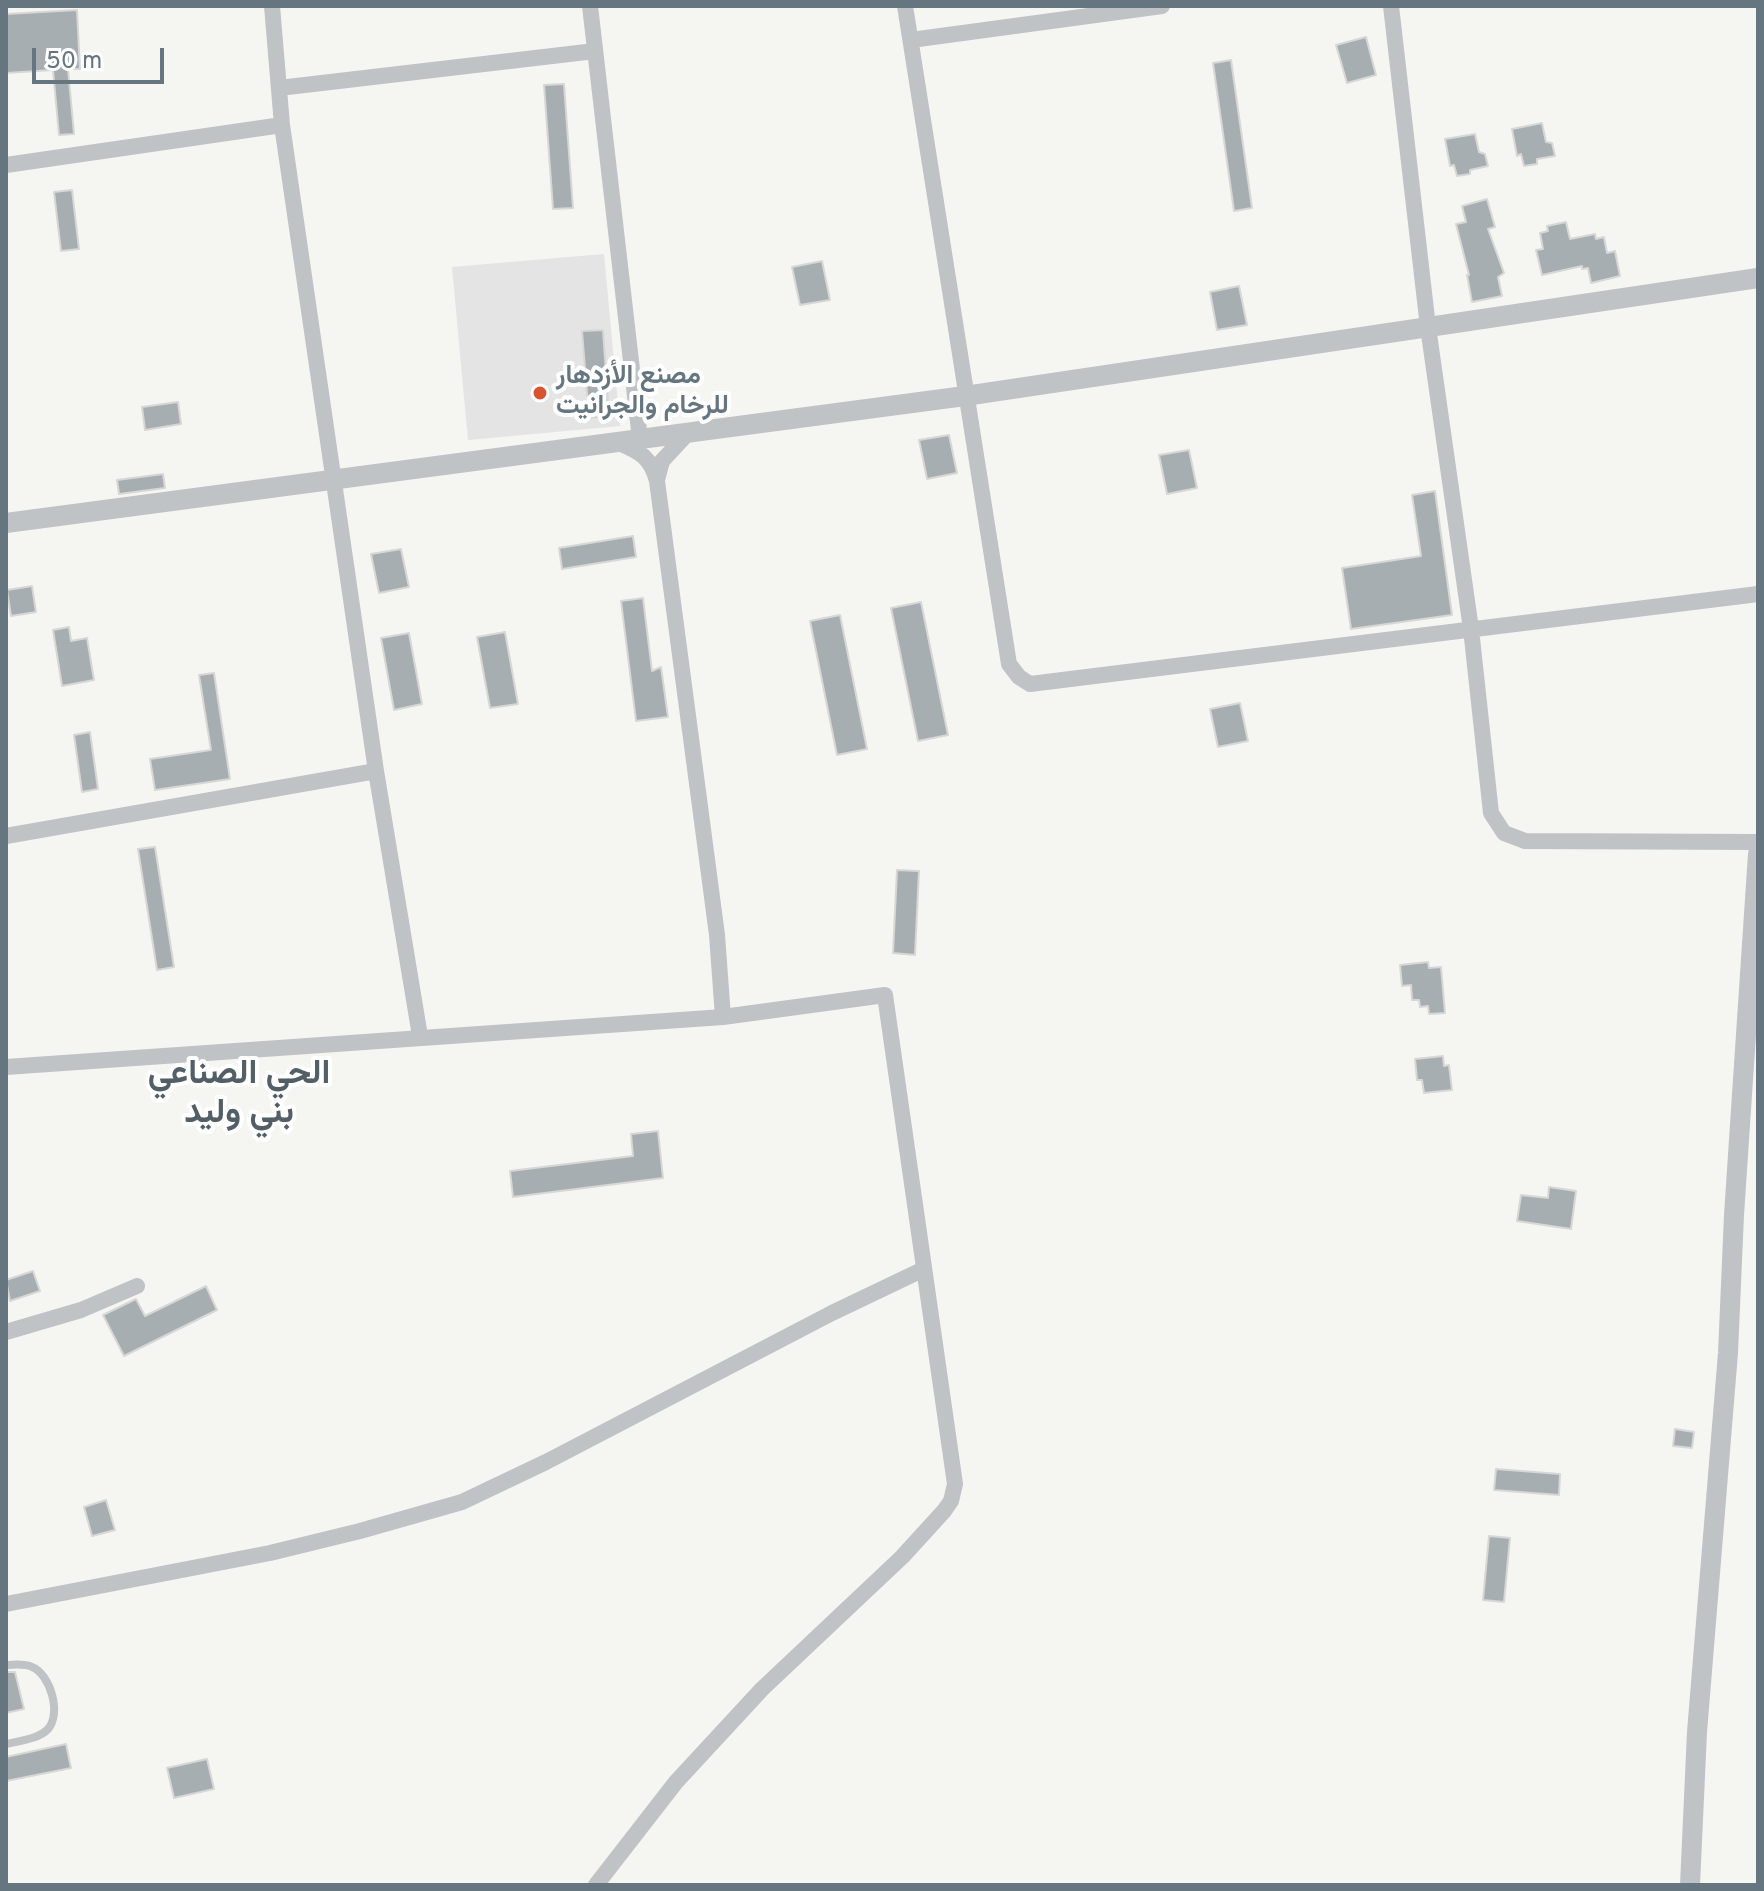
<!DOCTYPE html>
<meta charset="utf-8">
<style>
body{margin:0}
#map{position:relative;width:1764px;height:1891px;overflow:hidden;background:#f5f5f2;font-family:Overpass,sans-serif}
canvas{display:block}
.frame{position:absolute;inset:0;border:8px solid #667681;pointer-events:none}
.scale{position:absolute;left:32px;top:48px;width:132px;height:36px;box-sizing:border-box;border:4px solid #667681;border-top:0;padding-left:10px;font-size:24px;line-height:28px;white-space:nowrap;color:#667681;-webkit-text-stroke:6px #fff;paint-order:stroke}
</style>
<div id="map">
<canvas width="1764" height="1891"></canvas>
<div class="frame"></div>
<div class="scale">50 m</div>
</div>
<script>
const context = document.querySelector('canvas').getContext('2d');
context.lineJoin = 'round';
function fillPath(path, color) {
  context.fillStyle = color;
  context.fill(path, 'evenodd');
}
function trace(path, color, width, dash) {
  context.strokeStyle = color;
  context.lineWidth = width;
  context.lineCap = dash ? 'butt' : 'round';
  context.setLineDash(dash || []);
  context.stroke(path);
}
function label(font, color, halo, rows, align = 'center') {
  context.font = font + ' Overpass,Vazirmatn,sans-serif';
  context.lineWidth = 8;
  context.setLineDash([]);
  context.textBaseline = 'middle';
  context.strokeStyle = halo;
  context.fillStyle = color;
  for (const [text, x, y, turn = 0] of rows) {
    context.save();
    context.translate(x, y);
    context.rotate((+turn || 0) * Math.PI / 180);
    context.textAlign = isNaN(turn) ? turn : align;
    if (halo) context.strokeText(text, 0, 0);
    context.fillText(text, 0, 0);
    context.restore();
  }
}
const built = new Path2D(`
 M604 254 620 426 468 440 452 267Z`);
const building = new Path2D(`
 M77 10 80 69H68L74 134 59 135 53 70 6 73V14Z
 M1366 37 1376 75 1347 83 1336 45Z
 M1231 60 1252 208 1234 211 1213 63Z
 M564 84 573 208 553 209 544 85Z
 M1542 123 1546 142 1552 143 1555 156 1537 159V164L1524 166 1521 154 1517 156 1512 129Z
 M1475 134 1479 152 1485 154 1488 166 1470 170V174L1457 176 1454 165 1450 166 1445 139Z
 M72 190 79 249 61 251 54 192Z
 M1487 199 1495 227 1488 229 1504 273 1498 277 1502 296 1472 302 1467 275H1469L1456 224 1466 222 1462 206Z
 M1566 222 1570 239 1595 234 1596 239 1604 237 1607 253 1615 251 1620 276 1591 283 1588 268 1582 269V266L1542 275 1536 250 1543 249 1540 233 1548 231 1547 226Z
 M822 261 830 300 800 305 792 267Z
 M1239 286 1247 325 1217 330 1210 292Z
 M603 330 609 416 589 418 582 331Z
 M178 402 181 424 145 430 142 407Z
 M949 435 957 473 927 479 919 440Z
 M1189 450 1197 488 1167 494 1159 455Z
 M163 474 165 488 119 494 117 480Z
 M1435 491 1452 615 1351 629 1342 568 1421 556 1412 495Z
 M633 536 636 557 562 569 559 548Z
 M401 549 409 587 379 593 371 554Z
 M32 586 36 612 11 616 7 590Z
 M643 598 652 671 661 667 668 717 636 721 621 601Z
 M921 602 948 735 918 741 891 608Z
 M840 615 867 749 837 755 810 621Z
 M69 627 71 641 87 638 94 680 62 686 53 630Z
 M505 632 518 704 490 708 477 637Z
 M409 633 422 704 394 710 381 638Z
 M214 673 230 779 155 790 150 759 211 750 199 675Z
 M1240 703 1248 741 1218 747 1210 709Z
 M90 732 98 789 82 792 74 735Z
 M155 847 174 967 157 970 138 849Z
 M897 870 919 871 915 955 893 953Z
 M1428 962 1429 968 1441 967 1445 1013 1429 1014 1428 1006 1420 1007 1419 1000H1412L1411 985 1402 986 1400 965Z
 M1443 1056 1444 1066 1449 1065 1452 1090 1424 1093 1422 1080H1417L1415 1059Z
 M658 1131 663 1178 513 1197 510 1171 633 1156 631 1134Z
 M1549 1187 1576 1191 1571 1229 1517 1221 1521 1195 1548 1198Z
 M33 1271 40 1291 10 1301 6 1280Z
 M206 1286 217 1310 124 1356 103 1315 136 1299 145 1316Z
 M1675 1429 1694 1432 1692 1448 1673 1446Z
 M1496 1469 1560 1474 1559 1495 1494 1490Z
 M106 1500 115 1530 92 1536 84 1507Z
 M1489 1536 1510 1538 1504 1602 1483 1600Z
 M6 1672H15L24 1709 6 1713Z
 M66 1744 71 1768 6 1781V1757Z
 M207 1759 214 1789 174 1798 167 1768Z`);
const service = new Path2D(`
 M6 1665C14 1665 24 1663 32 1667 50 1674 62 1713 48 1729 39 1739 19 1741 6 1744`);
const minor = new Path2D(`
 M272 6 282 125 376 771 420 1036
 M590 6 640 439
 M905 6 1009 664 1019 677 1030 684 1758 594
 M1391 6 1428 327 1471 629 1491 813 1504 833 1525 841 1758 842
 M911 40 1162 6
 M279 88 595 51
 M6 165 282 125
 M619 443C641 452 651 458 657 481L717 935 723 1017
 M657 480 662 461 687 434
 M6 836 376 771
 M6 1067 723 1017 885 995 955 1484 951 1501 944 1511 902 1557 762 1689 676 1782 596 1885
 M6 1332 81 1310 137 1286
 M6 1604 270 1553 360 1531 462 1502 546 1462 832 1313 924 1269`);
const tertiary = new Path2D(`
 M6 523 965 396 1758 278
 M1690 1885 1697 1732 1728 1353 1734 1215 1758 854`);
const markers = [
 [540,393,8,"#d8532f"]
];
const poiNames = [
 ["مصنع الأزدهار",556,378],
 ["للرخام والجرانيت",556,408]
];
const districtNames = [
 ["الحي الصناعي",239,1076],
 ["بني وليد",239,1115]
];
fillPath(built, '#e3e4e3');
fillPath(building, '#a6aeb2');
trace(building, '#d7d7d5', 2);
trace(service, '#bfc3c6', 8);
trace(minor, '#bfc3c6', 16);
trace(tertiary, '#bfc3c6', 20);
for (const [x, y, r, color] of markers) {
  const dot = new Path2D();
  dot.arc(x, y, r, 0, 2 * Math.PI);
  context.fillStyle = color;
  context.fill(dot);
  trace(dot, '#fff', 3);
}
label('bold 26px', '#667681', '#fff', poiNames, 'left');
label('bold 34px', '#535f67', '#fff', districtNames);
</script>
